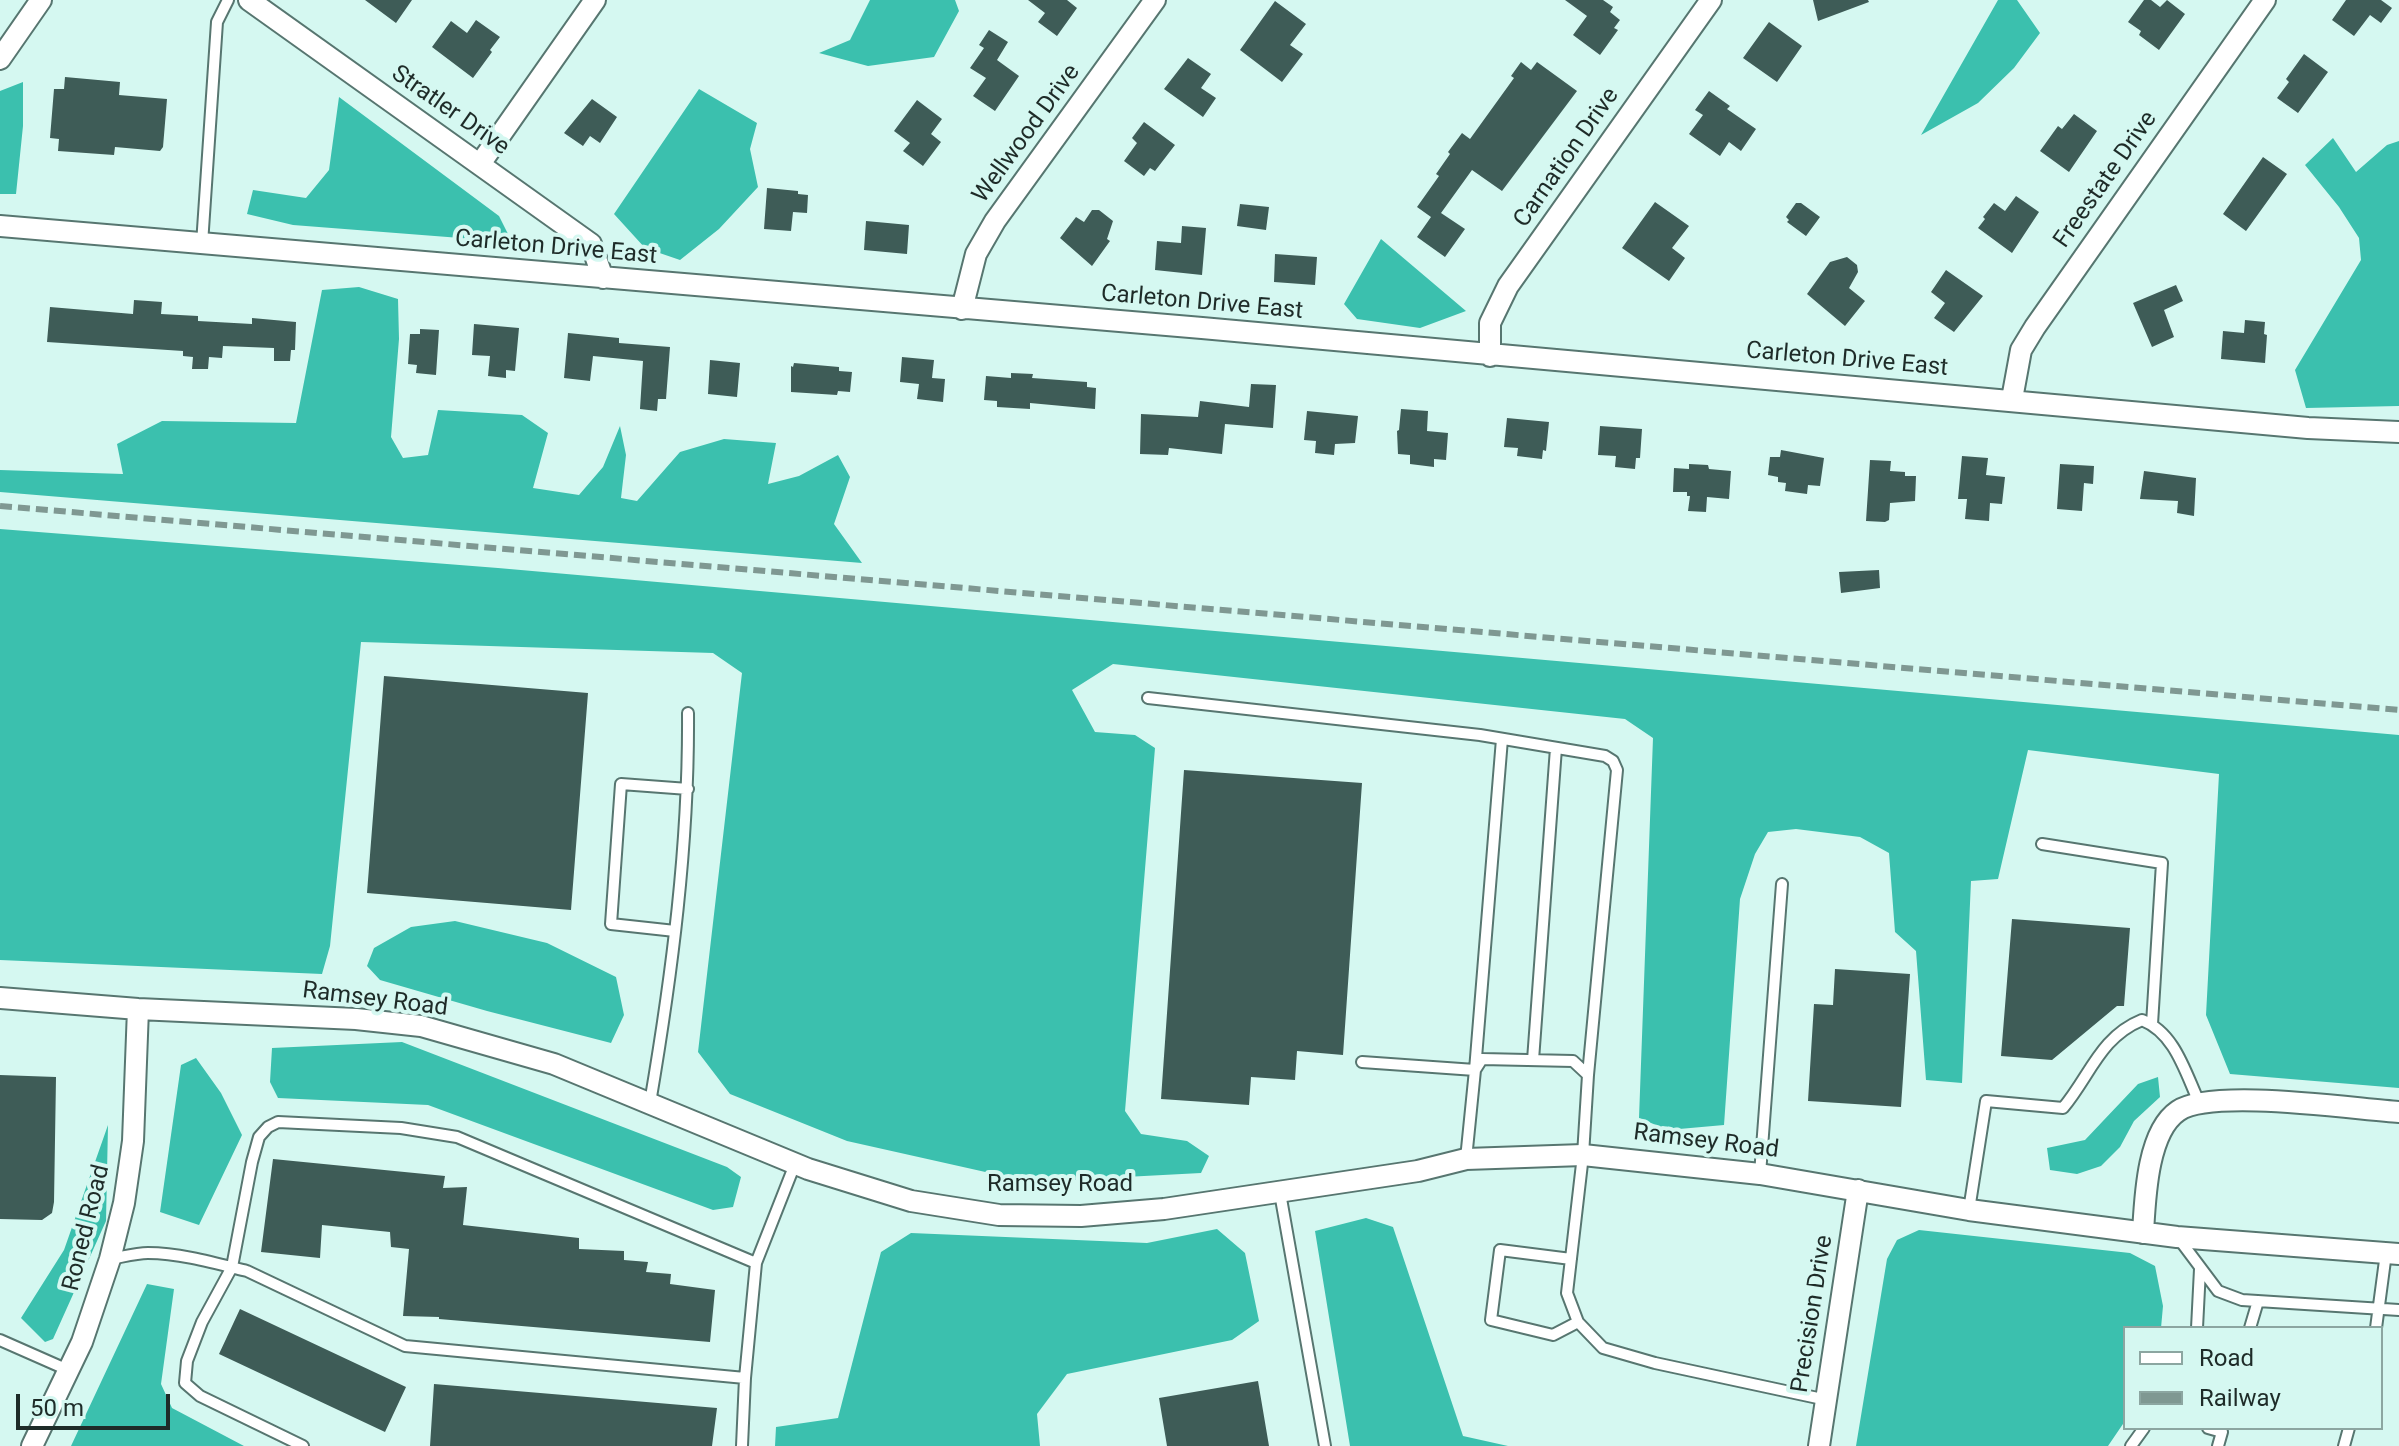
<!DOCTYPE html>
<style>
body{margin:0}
#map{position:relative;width:2399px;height:1446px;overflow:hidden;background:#d5f8f1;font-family:Roboto,sans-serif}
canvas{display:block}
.legend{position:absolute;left:2123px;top:1326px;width:260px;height:104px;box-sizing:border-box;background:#d5f8f1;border:2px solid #8ca6a1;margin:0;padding:10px 14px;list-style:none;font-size:24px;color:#1e2b28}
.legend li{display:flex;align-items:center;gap:16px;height:40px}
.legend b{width:40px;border:2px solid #8ca6a1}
.scale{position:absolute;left:16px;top:1394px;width:154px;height:36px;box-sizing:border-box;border:4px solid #1e2b28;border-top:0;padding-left:10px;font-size:24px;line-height:28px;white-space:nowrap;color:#1e2b28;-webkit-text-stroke:6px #d5f8f1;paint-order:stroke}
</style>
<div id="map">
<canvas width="2399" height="1446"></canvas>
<ul class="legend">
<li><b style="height:10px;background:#fff"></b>Road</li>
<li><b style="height:10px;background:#7f9892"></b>Railway</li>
</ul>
<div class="scale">50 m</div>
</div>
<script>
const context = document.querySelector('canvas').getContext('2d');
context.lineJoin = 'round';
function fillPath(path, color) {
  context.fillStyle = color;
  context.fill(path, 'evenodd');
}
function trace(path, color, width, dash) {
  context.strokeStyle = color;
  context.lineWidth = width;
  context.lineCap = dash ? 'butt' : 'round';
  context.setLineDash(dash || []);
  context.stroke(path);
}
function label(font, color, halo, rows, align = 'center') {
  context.font = font + ' Roboto,sans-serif';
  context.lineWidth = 8;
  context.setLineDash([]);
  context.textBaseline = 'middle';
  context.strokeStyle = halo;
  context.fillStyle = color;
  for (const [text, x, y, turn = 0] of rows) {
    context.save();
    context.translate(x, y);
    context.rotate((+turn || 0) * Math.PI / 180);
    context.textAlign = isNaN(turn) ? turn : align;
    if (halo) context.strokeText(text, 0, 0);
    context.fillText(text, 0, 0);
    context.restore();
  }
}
const forest = new Path2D(`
 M870 0H955L959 11 934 57 868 66 819 53 850 40Z
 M1998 0H2017L2040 33 2014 68 1978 103 1921 135Z
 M23 82V126L16 194H0V91Z
 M699 89 757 123 750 149 758 187 719 229 680 260 645 248 614 214Z
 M339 97 499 216 512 242 293 225 247 214 253 190 306 198 329 170Z
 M2333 138 2356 172 2387 145 2399 141V406L2306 408 2295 370 2361 260 2359 238 2339 207 2305 165Z
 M1381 239 1466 311 1420 328 1357 319 1344 304Z
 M359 287 398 299 399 339 391 437 403 458 428 455 438 410 522 415 548 433 533 488 579 495 603 467 620 426 626 455 621 498 637 501 680 452 724 439 776 443 768 484 799 476 838 455 850 477 834 524 862 563 0 492V470L123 474 117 444 162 421 296 423 322 290Z
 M0 529 498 568 2399 735V1088L2230 1074 2206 1015 2219 774 2028 750 1998 879 1971 881 1962 1083 1926 1080 1916 951 1895 932 1889 853 1860 837 1796 829 1768 832 1755 854 1740 899 1724 1125 1668 1130 1639 1118 1653 738 1625 719 1113 664 1072 690 1095 732 1135 735 1155 748 1125 1111 1141 1134 1187 1141 1209 1156 1201 1173 1030 1182 847 1141 730 1094 698 1052 742 673 713 653 361 642 330 946 322 974 0 960Z
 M455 921 547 943 616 977 624 1015 611 1043 487 1011 380 980 367 966 374 948 411 927Z
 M402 1042 727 1167 741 1177 733 1207 713 1210 428 1105 278 1098 270 1082 272 1048Z
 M196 1058 221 1093 242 1135 199 1225 160 1212 181 1065Z
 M2158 1077 2160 1097 2134 1121 2120 1147 2101 1166 2077 1174 2050 1170 2047 1148 2085 1140 2138 1084Z
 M108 1125 106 1221 53 1339 45 1342 21 1318 64 1250Z
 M1366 1218 1393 1227 1463 1436 1508 1446H1350L1315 1231Z
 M1217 1229 1245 1253 1259 1321 1232 1340 1067 1374 1037 1414 1040 1446H775L776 1427 838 1418 881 1252 911 1233 1147 1243Z
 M1919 1230 2130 1253 2155 1266 2163 1306 2161 1328H2125V1421L2108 1446H1856L1887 1259 1897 1240Z
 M147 1284 174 1289 161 1384 172 1408 244 1446H71Z`);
const building = new Path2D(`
 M365 0H412L396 23Z
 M1028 0H1067L1077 8 1057 36 1038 22 1045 13Z
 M1565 0H1603L1613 7 1610 12 1620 20 1614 28 1618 30 1600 55 1573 35 1587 16Z
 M1813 0H1868L1869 2 1818 21Z
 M2144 0H2151L2160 7 2167 0 2185 14 2159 50 2139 35 2141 31 2128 22Z
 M2346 0H2381L2392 8 2381 23 2370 15 2354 36 2332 20Z
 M1275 1 1306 24 1290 45 1303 54 1282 82 1240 50Z
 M476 20 500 37 490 50 492 52 473 78 432 47 451 21 467 33Z
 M1769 22 1802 46 1777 82 1743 58Z
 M989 30 1008 42 997 60 1019 76 995 111 973 96 986 78 970 68 984 48 979 45Z
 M2304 54 2328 72 2298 113 2277 98 2289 82 2286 79Z
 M1188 58 1211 74 1201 88 1216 98 1203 117 1164 89Z
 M1521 62 1531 70 1537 62 1577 91 1502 191 1472 170 1441 213 1465 229 1445 257 1417 237 1431 217 1417 207 1439 176 1436 174 1450 154 1448 152 1462 133 1470 139 1514 78 1511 76Z
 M65 77 120 82 119 95 167 99 163 147 160 151 115 147 114 155 58 151 59 139 50 138 54 89H64Z
 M1709 91 1730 106 1727 109 1756 129 1741 151 1729 142 1720 156 1689 134 1703 115 1695 110Z
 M592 99 617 117 600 143 590 136 583 146 564 133Z
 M917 100 942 119 931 134 941 142 923 166 903 151 910 143 894 131Z
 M2074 114 2097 131 2069 172 2040 151 2058 126 2062 129Z
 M1144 122 1175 145 1155 171 1150 168 1144 176 1124 161 1137 143 1132 138Z
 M2263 157 2287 174 2246 231 2223 214Z
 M767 188 798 191V194L808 195 807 213 793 212 791 231 764 229Z
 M2016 196 2039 212 2012 253 1978 228 1985 219 1983 217 1994 203 2005 211Z
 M1655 202 1689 226 1672 248 1685 258 1669 281 1622 248Z
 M1796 203H1801L1820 217 1806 236 1787 222 1789 220 1786 217Z
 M1240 204 1269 207 1266 230 1237 226Z
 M1092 210H1099L1113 221 1107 239 1110 241 1092 266 1060 238 1076 217 1084 222Z
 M866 221 909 225 907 254 864 250Z
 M1182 226 1206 228 1202 275 1155 270 1157 241 1181 243Z
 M1275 254 1317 257 1315 285 1274 282Z
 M1847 257 1857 265 1858 272 1849 288 1865 301 1845 326 1807 294 1830 262Z
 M1946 270 1983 296 1954 332 1934 318 1945 303 1931 292Z
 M2176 285 2183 301 2164 310 2174 337 2152 347 2133 303Z
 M134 300 162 302 161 314 198 316V321L252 324V318L296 322 295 350H291L290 361H274V348L223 346 222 358 209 357 208 369H192L193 357 183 356V351L47 342 50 307 133 314Z
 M2245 320 2265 322 2264 334 2267 335 2265 363 2221 359 2223 331 2244 333Z
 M474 324 519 328 515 371 506 370V378L488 376 490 356 472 355Z
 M420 329 439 330 436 375 416 373 417 365 408 364 410 334H420Z
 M568 333 619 338V343L670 347 666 399H658L657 411 640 409 643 361 593 356 590 381 564 378Z
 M902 357 934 360 932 378 945 379 943 402 917 399 919 384 900 382Z
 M710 360 740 363 737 397 708 394Z
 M794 363 839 367V371L852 372 850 392 838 391 837 395 791 392V366L793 367Z
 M1011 373 1033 374 1032 378 1087 382V387L1096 388 1095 409 1030 403V409L997 407V401L984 400 986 376 1011 378Z
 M1251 384 1276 385 1273 428 1225 424 1222 454 1169 448 1168 455 1140 454 1141 414 1198 417 1200 401 1249 407Z
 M1401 409 1428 411 1427 431 1448 433 1446 460 1434 459V467L1410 464V455L1398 454 1397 431 1399 430Z
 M1307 411 1358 416 1355 443 1335 444 1334 455 1315 453 1316 441 1304 440Z
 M1507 418 1549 422 1546 451 1543 450 1542 459 1517 456 1518 448 1504 447Z
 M1600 426 1642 429 1640 458H1636L1635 469 1615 467 1616 456 1598 455Z
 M1781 450 1824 458 1820 486 1808 485 1807 494 1785 491 1786 483 1778 482V477L1768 475 1770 457H1780Z
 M1962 456 1988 458 1986 475 2005 477 2002 504 1990 503 1989 521 1965 519 1967 499H1958Z
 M1870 460 1891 461 1890 471 1905 472V476H1916L1915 501 1890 503 1889 520 1885 522 1866 521Z
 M1689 464 1708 465 1709 469 1731 471 1729 499 1707 497 1706 512 1688 511 1690 496H1687V492H1673L1674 468 1689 469Z
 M2060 464 2094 466 2093 484 2084 483 2082 511 2057 509Z
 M2144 471 2196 478 2194 516 2177 513 2178 501 2140 499Z
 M1879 570 1880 588 1841 593 1839 572Z
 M384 676 588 693 571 910 367 893Z
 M1184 770 1362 783 1343 1055 1297 1051 1295 1080 1251 1077 1249 1105 1161 1099Z
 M2012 919 2130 928 2124 1006H2117L2052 1060 2001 1056Z
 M1835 969 1910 974 1901 1107 1808 1101 1814 1004 1833 1005Z
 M0 1075 56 1077 54 1202 52 1213 42 1220 0 1219Z
 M273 1159 445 1176 443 1188 467 1187 463 1225 579 1238V1249L624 1251V1260L648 1262 646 1272 671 1274 670 1284 715 1290 710 1342 439 1319V1317L403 1316 409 1249 391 1247 390 1232 322 1225 320 1258 261 1252Z
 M240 1309 406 1387 385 1432 219 1354Z
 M1258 1381 1269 1446H1167L1159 1398Z
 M434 1384 717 1408 712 1446H430Z`);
const service = new Path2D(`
 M202 244 217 22 228 0
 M1148 698 1480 735 1605 756 1613 761 1617 770 1588 1075
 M2042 844 2162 863 2152 1024
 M675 931 611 924 621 784 688 789
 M1533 1060 1556 748
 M1362 1062 1475 1070 1502 739
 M650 1103C672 974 689 844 688 713
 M1466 1159 1475 1070 1482 1059 1573 1061 1588 1075 1583 1155 1567 1293 1578 1322 1603 1348 1655 1363 1827 1400
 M1760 1174 1782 884
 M1280 1193 1325 1446
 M1969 1210 1986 1101 2063 1108C2090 1076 2100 1037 2142 1020 2175 1033 2185 1072 2199 1102
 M2179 1239 2218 1291 2242 1300 2399 1310
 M110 1259C122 1257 136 1253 148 1253 180 1253 215 1263 247 1271L405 1346 745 1378 756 1263 457 1137 401 1128 278 1122 268 1127 259 1137 252 1162 232 1267 202 1322 187 1361 185 1383 200 1396 303 1446
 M1571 1259 1500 1250 1491 1320 1553 1335 1578 1322
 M756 1263 795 1164
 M2197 1328 2200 1269
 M2250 1328 2258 1301
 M2376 1328 2386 1253
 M0 1340 68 1370
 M2208 1428 2222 1432 2218 1446
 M742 1446 745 1378
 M2131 1446 2144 1428
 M2344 1446 2349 1428`);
const minor = new Path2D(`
 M249 0 591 244 603 278
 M0 59 41 0
 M480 164 595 0
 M0 226 1202 328 2308 428 2399 432
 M962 309 976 254 995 221 1155 0
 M1490 356V323L1508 286 1711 0
 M2012 399 2021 350 2035 327 2265 0
 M0 998 138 1009 356 1019 421 1026 554 1064 808 1169 911 1201 999 1215 1081 1216 1164 1209 1418 1171 1466 1159 1583 1155 1760 1174 1969 1210 2177 1237 2399 1254
 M2143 1233C2145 1199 2147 1132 2178 1111 2212 1088 2353 1109 2399 1112
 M32 1446 82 1342 110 1259 124 1203 133 1141 138 1009
 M1819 1446 1858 1190`);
const rail = new Path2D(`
 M0 506 2399 710`);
const streetNames = [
 ["Stratler Drive",450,111,35],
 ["Wellwood Drive",1027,134,-54],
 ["Carnation Drive",1567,158,-55],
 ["Freestate Drive",2106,180,-55],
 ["Carleton Drive East",556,248,5],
 ["Carleton Drive East",1202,303,5],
 ["Carleton Drive East",1847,360,5],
 ["Ramsey Road",375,1000,7],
 ["Ramsey Road",1706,1142,7],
 ["Ramsey Road",1060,1185],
 ["Roned Road",87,1228,-76],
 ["Precision Drive",1813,1314,-81]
];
fillPath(forest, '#3bc0ae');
fillPath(building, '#3e5c57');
trace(service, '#577670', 14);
trace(minor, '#577670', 24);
trace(service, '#fff', 10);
trace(minor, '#fff', 20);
trace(rail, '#7f9892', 6, [12, 6]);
label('24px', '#1e2b28', '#d5f8f1', streetNames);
</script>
